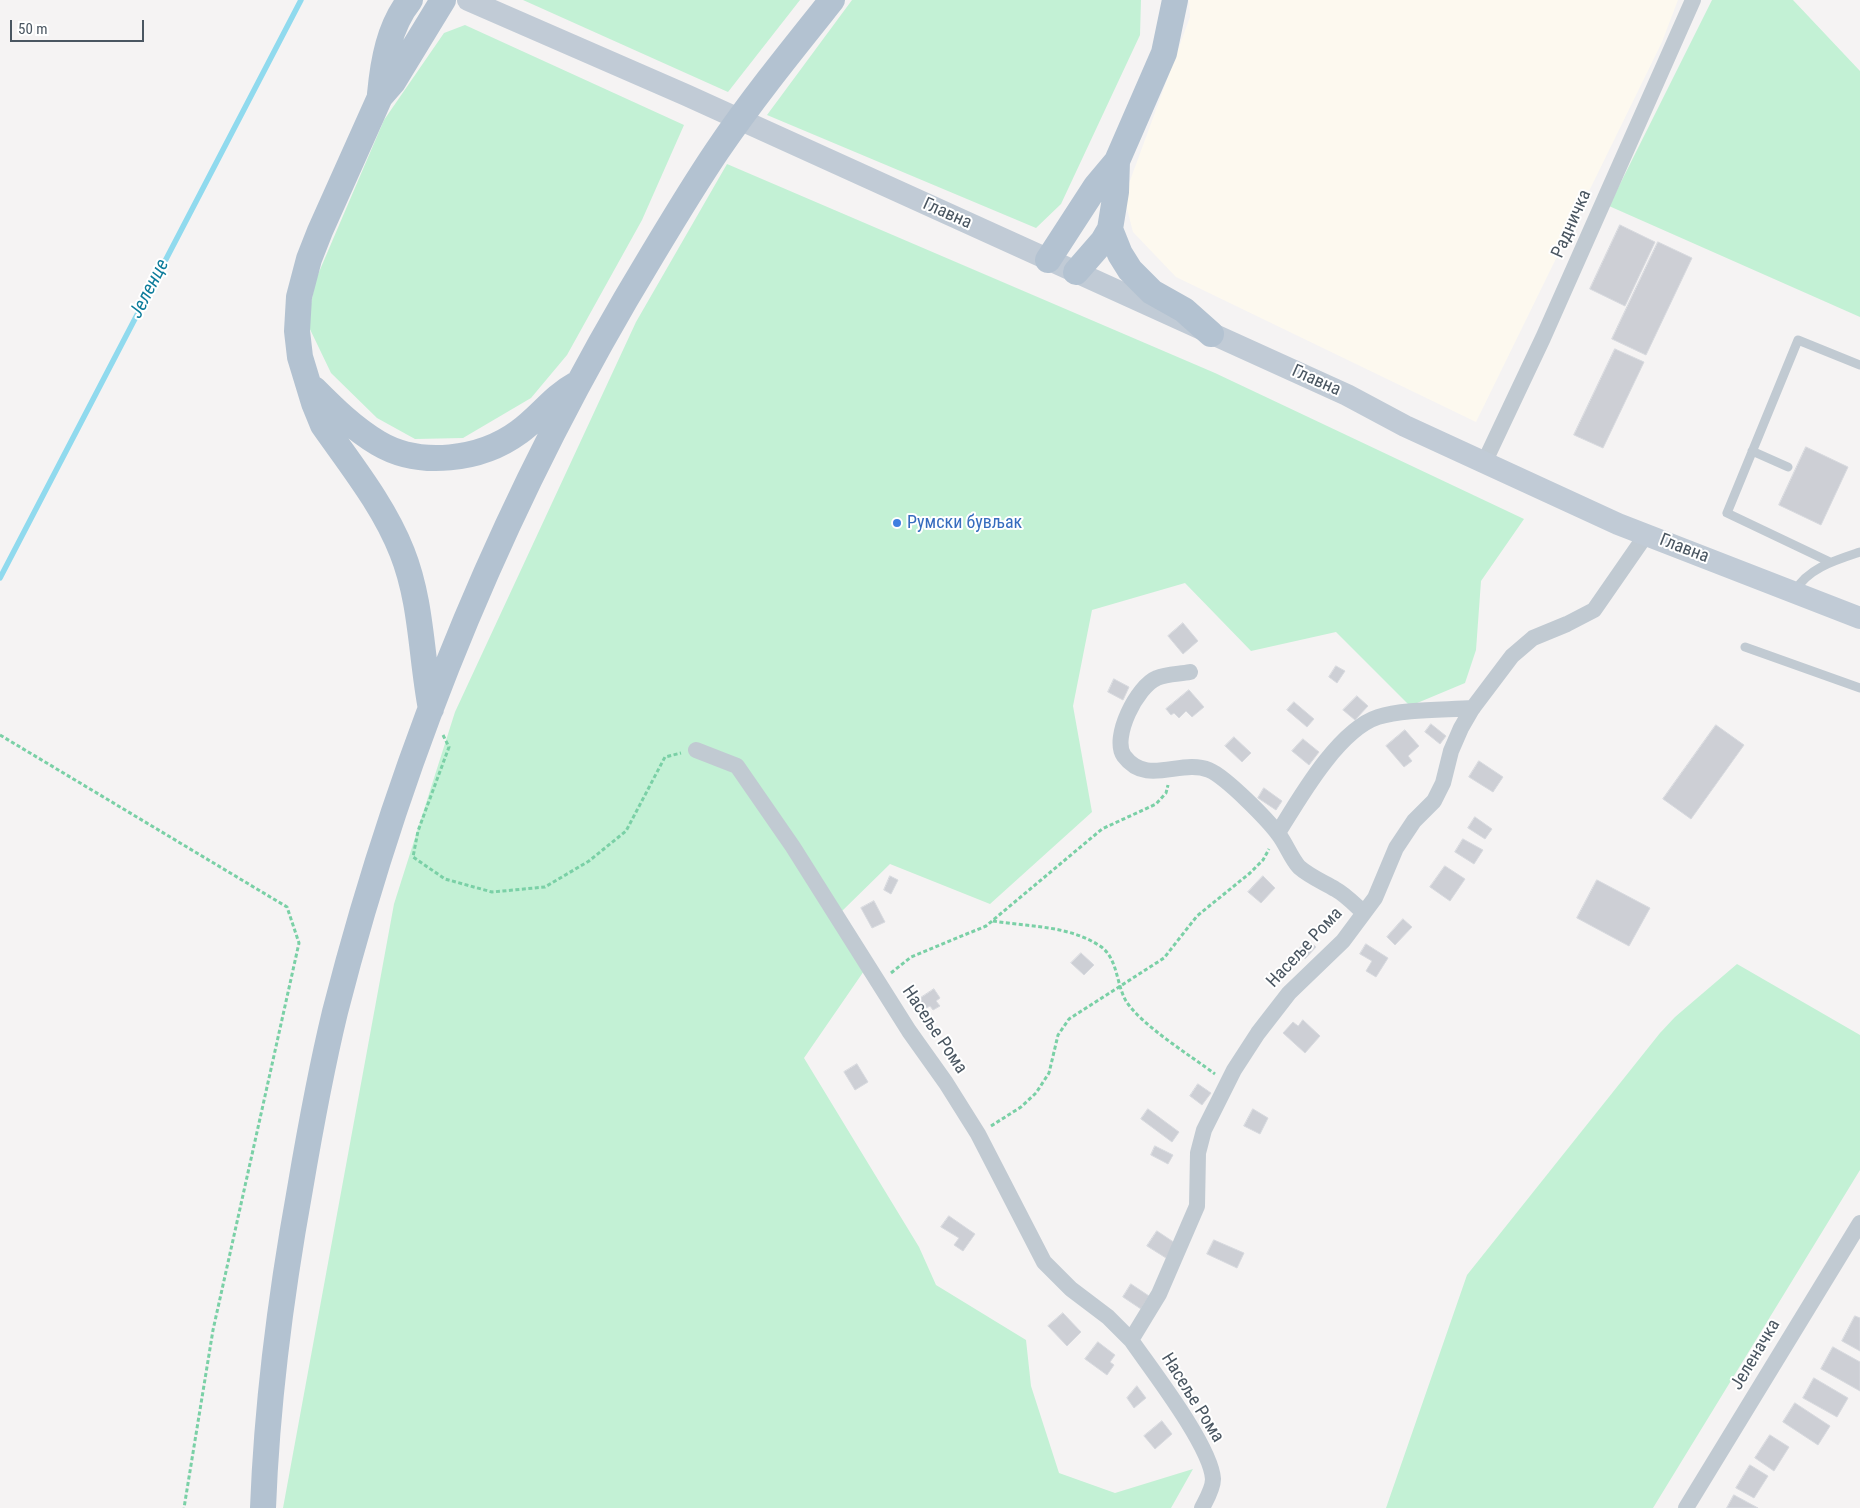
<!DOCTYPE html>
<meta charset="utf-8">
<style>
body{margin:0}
#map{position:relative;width:1860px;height:1508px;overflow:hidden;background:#f5f3f3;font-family:"Roboto Condensed",sans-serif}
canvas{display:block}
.scale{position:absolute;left:10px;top:20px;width:134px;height:22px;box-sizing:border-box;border:2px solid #4a5661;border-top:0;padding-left:6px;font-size:15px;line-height:18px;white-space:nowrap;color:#4a5661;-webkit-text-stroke:4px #fff;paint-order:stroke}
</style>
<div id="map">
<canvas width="1860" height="1508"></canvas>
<div class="scale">50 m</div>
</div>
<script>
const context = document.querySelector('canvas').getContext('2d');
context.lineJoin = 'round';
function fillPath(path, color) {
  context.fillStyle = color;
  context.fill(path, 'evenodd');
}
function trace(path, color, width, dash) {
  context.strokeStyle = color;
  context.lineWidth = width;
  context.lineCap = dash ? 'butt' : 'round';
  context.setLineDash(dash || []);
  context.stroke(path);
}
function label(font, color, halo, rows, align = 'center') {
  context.font = font + ' "Roboto Condensed",sans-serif';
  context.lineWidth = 4;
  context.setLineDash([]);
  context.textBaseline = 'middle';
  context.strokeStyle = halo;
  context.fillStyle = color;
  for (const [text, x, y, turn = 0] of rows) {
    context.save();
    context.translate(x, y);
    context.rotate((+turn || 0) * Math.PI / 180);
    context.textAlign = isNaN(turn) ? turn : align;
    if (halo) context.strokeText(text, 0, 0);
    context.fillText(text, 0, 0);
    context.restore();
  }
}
const commercial = new Path2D(`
 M1189 0H1678L1662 42 1476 422 1176 277 1133 232 1124 197 1190 17Z`);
const green = new Path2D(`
 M523 0H800L728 92Z
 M852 0H1141L1140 35 1061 204 1036 228 767 115Z
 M1712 0H1793L1860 71V317L1609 206Z
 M465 25 684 125 642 220 567 355 531 398 463 438 415 439 377 418 331 373 307 323 316 279 384 120 444 33Z
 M727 164 1215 373 1524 519 1481 581 1476 650 1465 683 1410 706 1336 632 1251 651 1185 583 1092 610 1073 706 1092 812 990 904 890 864 841 912 866 968 804 1058 919 1247 936 1285 1026 1340 1031 1386 1059 1473 1115 1493 1193 1469 1171 1508H283L394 904 455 712 636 322Z
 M1737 964 1860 1035V1170L1653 1508H1386L1467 1275 1660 1033 1675 1017Z`);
const stream = new Path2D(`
 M0 578 301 0`);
const building = new Path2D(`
 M1620 225 1655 242 1625 306 1590 289Z
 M1658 242 1692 258 1646 355 1612 339Z
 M1615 349 1644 362 1603 448 1574 435Z
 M1806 447 1848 467 1821 525 1779 505Z
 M1183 623 1198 641 1183 654 1168 636Z
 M1336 666 1345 671 1337 683 1329 677Z
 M1114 679 1129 687 1123 700 1108 692Z
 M1189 690 1204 707 1192 717 1186 711 1179 718 1174 713 1171 715 1166 709Z
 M1357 696 1368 706 1355 720 1343 710Z
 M1294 702 1314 719 1307 727 1287 710Z
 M1431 724 1446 736 1440 744 1425 732Z
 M1716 725 1744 745 1691 819 1663 799Z
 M1405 730 1419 746 1408 756 1412 761 1404 767 1386 746Z
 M1234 737 1251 753 1242 762 1225 746Z
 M1303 739 1319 752 1309 765 1292 751Z
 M1479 761 1503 777 1493 792 1469 777Z
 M1264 788 1282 801 1276 810 1258 798Z
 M1475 817 1492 829 1485 839 1468 828Z
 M1463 839 1483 850 1474 864 1455 852Z
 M1445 866 1465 879 1450 901 1430 887Z
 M890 876 898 880 891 894 884 890Z
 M1263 876 1275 888 1261 903 1248 892Z
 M1597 880 1650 908 1629 946 1577 918Z
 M874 901 885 922 872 928 861 908Z
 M1403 919 1412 927 1395 945 1387 937Z
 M1308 940 1316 947 1305 959 1297 951Z
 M1366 944 1388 958 1376 977 1366 971 1372 961 1360 954Z
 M1081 953 1094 965 1084 975 1071 963Z
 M934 989 940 998 936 1001 940 1006 933 1010 930 1006 923 1010 916 1001Z
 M1303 1020 1320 1036 1305 1053 1283 1033 1293 1022 1298 1026Z
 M857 1064 868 1082 855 1090 844 1072Z
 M1198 1084 1211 1093 1202 1105 1190 1096Z
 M1148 1109 1179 1132 1172 1142 1141 1119Z
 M1253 1109 1268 1118 1260 1134 1244 1126Z
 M1155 1146 1173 1155 1168 1164 1151 1155Z
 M949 1216 975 1234 963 1251 954 1245 959 1238 941 1227Z
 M1157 1231 1175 1243 1166 1258 1147 1246Z
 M1214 1240 1244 1253 1237 1268 1207 1254Z
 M1131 1284 1149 1296 1141 1309 1123 1297Z
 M1063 1313 1081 1332 1067 1346 1048 1326Z
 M1855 1316 1860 1318V1351L1842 1341Z
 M1098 1342 1115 1355 1110 1362 1114 1365 1107 1375 1085 1359Z
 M1833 1347 1860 1362V1391L1821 1369Z
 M1814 1378 1848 1398 1837 1417 1803 1398Z
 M1137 1386 1146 1398 1134 1408 1127 1398Z
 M1795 1403 1830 1426 1818 1445 1783 1422Z
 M1162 1421 1172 1434 1155 1449 1144 1436Z
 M1770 1435 1789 1447 1774 1471 1755 1458Z
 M1750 1465 1768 1476 1754 1498 1736 1488Z
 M1734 1495 1758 1508H1727Z`);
const path = new Path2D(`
 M0 735 287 907 299 943 213 1330 184 1508
 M443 735 449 747 418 831 413 857 445 879 492 892 545 887 589 861 626 831 665 757 681 753
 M993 921C1029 927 1068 925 1100 946 1118 958 1116 984 1126 1001 1141 1025 1191 1056 1215 1074
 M891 973 911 957 986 926 1102 829 1156 804 1166 793 1168 785
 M991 1126 1021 1107 1036 1093 1049 1073 1058 1035 1069 1019 1164 958 1197 916 1250 873 1263 860 1269 849`);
const lane = new Path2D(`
 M1752 451 1788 467
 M1830 562 1727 513 1798 340 1860 365
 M1795 591C1808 568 1836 560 1860 552
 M1745 647 1860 688`);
const street = new Path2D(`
 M1484 463 1543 338 1693 0
 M1190 672C1180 674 1166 674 1157 678 1137 686 1111 738 1124 756 1147 787 1181 758 1209 770 1226 777 1268 820 1279 835 1286 844 1291 858 1299 867 1309 876 1323 882 1335 889 1346 895 1354 904 1364 913
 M696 750 737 766 793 847 909 1031 946 1083 978 1134 1044 1262 1071 1289 1108 1317 1131 1340
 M1278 833C1299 799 1338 730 1378 717 1403 709 1445 710 1473 708
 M1202 1508C1206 1500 1213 1489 1213 1479 1211 1446 1151 1369 1131 1340L1159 1294 1197 1206 1198 1153 1204 1130 1234 1070 1258 1033 1289 993 1343 941 1375 898 1396 848 1414 821 1434 801 1443 783 1451 751 1461 728 1472 709 1512 656 1533 638 1567 624 1594 610 1646 535
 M1686 1508 1860 1223`);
const secondary = new Path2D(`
 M468 0 686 95 1347 395 1405 426 1618 524 1860 618`);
const primary = new Path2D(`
 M380 94C383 62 389 26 410 0
 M1117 161 1116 192 1110 229 1120 254 1130 270 1152 292 1184 310 1211 334
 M1048 260 1096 186 1117 161 1164 53 1175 0
 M1076 272 1103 241 1110 229
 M314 389C334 409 353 428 378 443 420 468 481 460 519 432 539 418 553 397 575 385
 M431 709C421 657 422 602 402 552 384 506 351 465 323 425L314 403 300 357 297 331 299 297 309 259 320 231 380 97 393 82 443 0
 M263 1508C267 1401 281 1294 300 1189 310 1130 321 1070 335 1012 403 746 509 490 652 255 673 220 694 185 717 151 753 98 792 50 832 0`);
const markers = [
 [897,523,5,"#3f7fe0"]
];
const streetNames = [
 ["Главна",947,214,24],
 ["Радничка",1572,224,-66],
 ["Главна",1316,381,24],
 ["Главна",1684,549,21],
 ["Насеље Рома",1305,948,-47],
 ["Насеље Рома",934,1030,56],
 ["Јеленачка",1756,1355,-59],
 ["Насеље Рома",1192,1398,58]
];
const shopNames = [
 ["Румски бувљак",907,523]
];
const waterNames = [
 ["Јеленце",150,289,-63]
];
fillPath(commercial, '#fdf9ef');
fillPath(green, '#c3f1d5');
trace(stream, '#90daee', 5.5);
fillPath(building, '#cdcfd5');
trace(building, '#d7d9de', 1);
trace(path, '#7ad0a6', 3, [4, 2.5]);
trace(lane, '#c1cad2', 9);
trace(street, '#c1cad2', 16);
trace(secondary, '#c1cbd6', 22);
trace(primary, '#b3c2d1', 26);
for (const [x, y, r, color] of markers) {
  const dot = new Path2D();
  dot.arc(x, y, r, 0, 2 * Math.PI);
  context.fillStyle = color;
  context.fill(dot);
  trace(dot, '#fff', 2);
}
label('18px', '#4a5661', '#fff', streetNames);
label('18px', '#366cbe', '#fff', shopNames, 'left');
label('italic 19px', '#0c7c9b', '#fff', waterNames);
</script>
